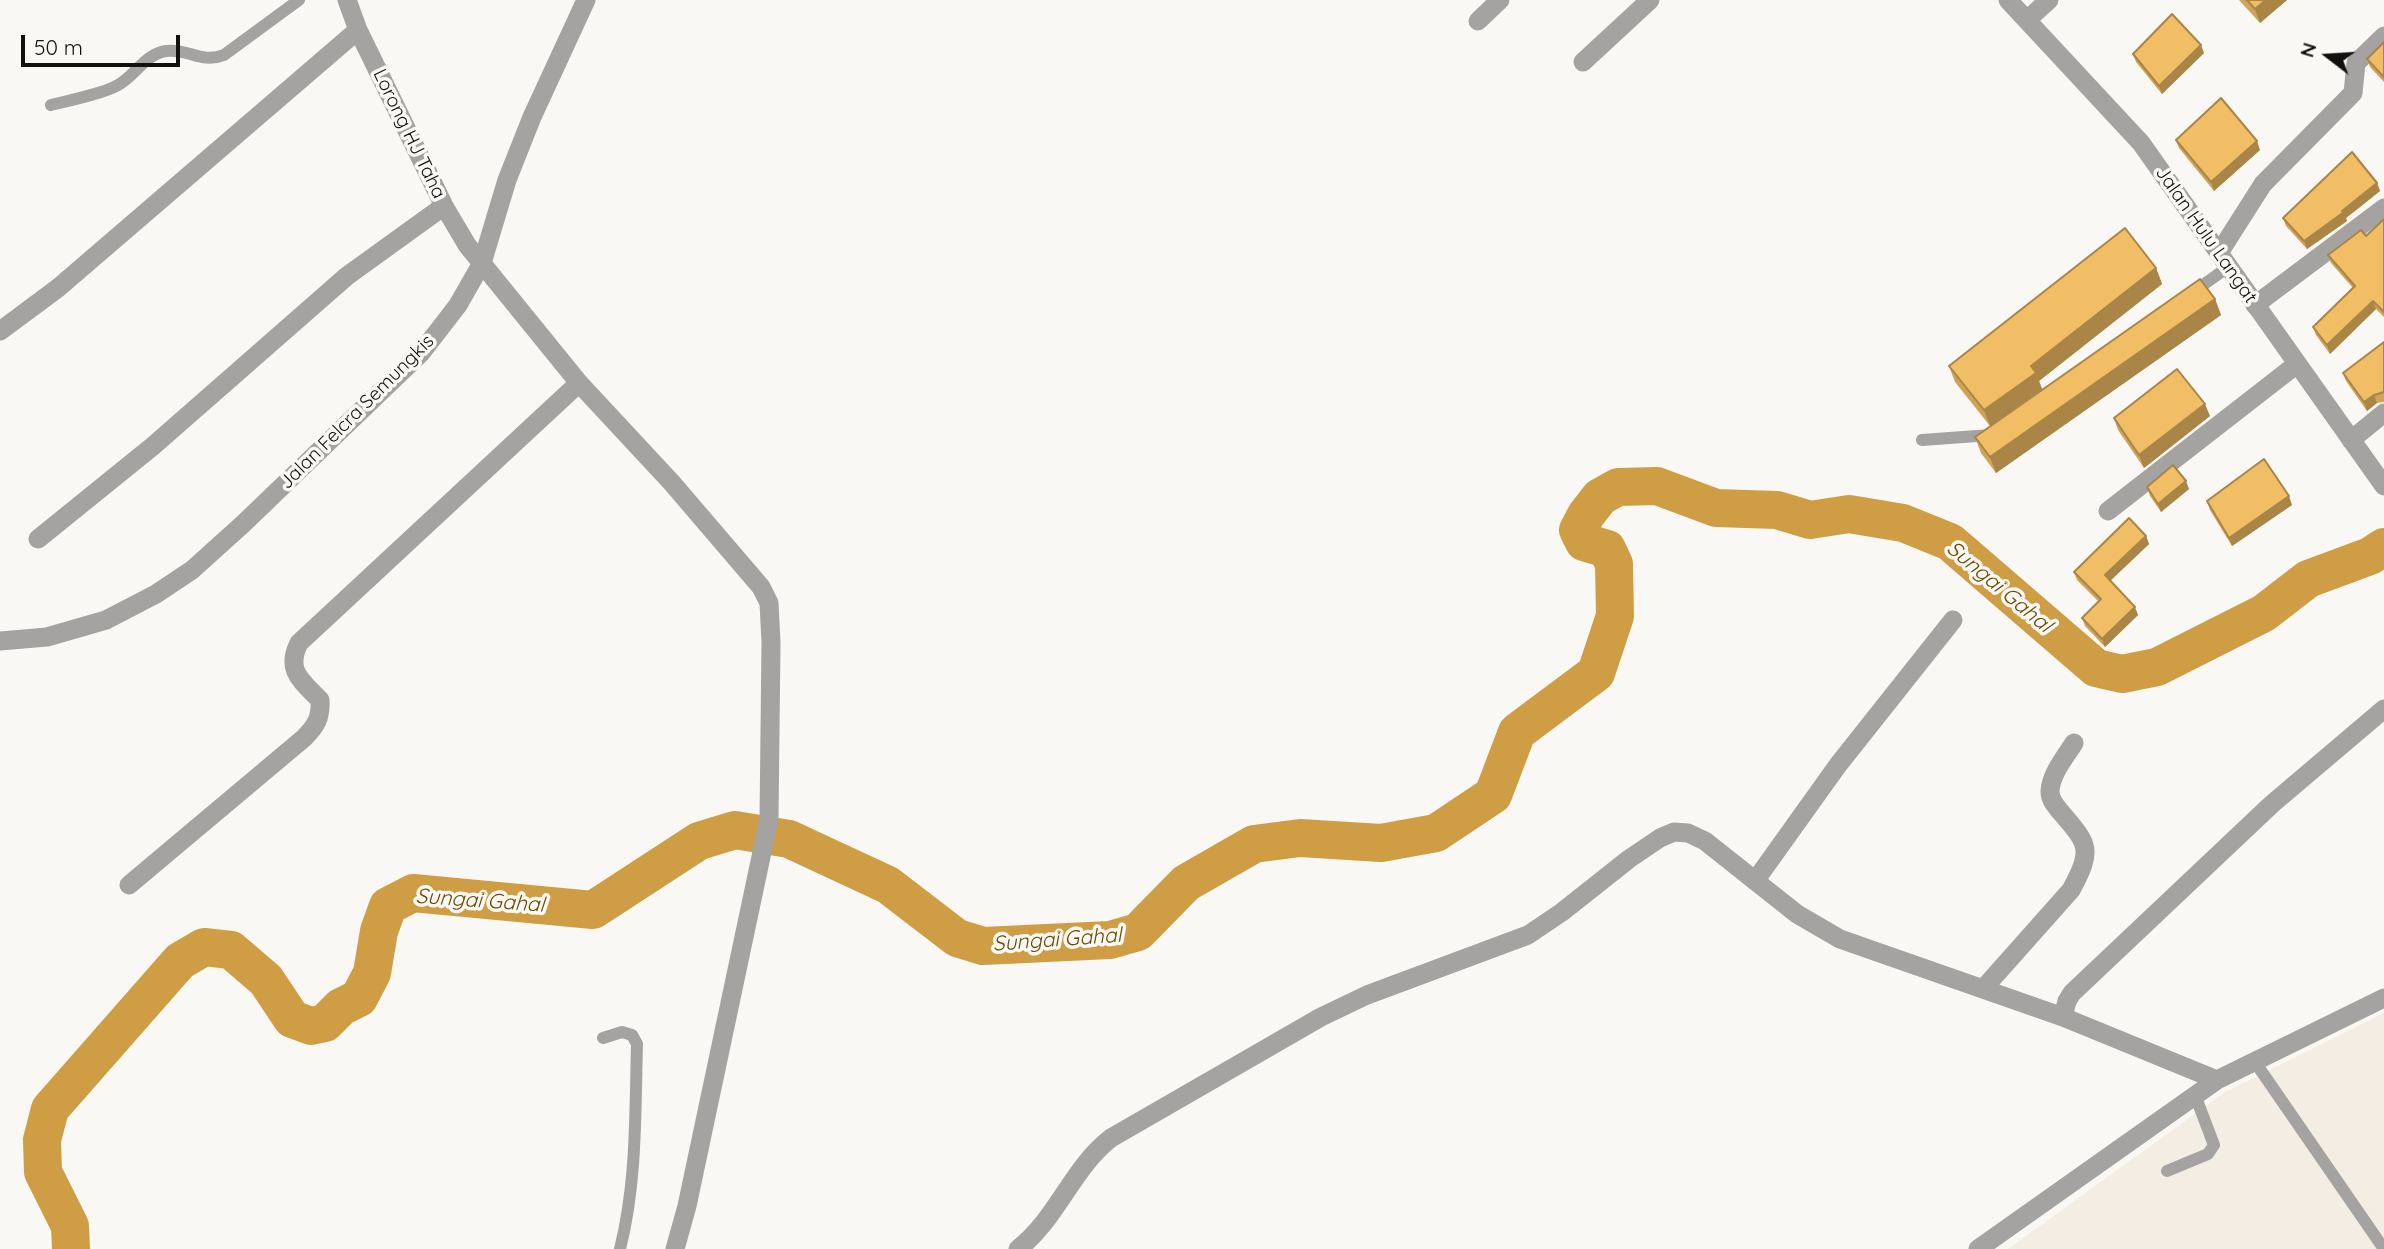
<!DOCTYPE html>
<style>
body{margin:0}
#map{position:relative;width:2384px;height:1249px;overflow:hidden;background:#faf8f4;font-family:Quicksand,sans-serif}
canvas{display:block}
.north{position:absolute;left:2293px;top:21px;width:70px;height:70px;-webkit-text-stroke:5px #faf8f4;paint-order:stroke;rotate:287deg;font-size:19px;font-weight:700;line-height:28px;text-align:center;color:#121110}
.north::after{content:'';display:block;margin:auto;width:24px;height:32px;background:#121110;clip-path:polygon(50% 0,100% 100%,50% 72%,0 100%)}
.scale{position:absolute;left:21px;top:35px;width:159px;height:32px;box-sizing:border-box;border:4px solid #121110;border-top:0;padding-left:9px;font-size:21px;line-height:24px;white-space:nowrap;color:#121110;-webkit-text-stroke:5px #faf8f4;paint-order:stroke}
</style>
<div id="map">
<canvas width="2384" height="1249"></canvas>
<div class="north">N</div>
<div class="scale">50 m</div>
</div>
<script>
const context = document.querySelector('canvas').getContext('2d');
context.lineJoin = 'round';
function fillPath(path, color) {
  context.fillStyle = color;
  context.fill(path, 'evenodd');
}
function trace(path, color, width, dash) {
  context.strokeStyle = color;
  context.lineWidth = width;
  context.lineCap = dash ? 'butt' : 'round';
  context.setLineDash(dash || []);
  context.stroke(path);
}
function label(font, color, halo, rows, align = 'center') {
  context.font = font + ' Quicksand,sans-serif';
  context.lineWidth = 7;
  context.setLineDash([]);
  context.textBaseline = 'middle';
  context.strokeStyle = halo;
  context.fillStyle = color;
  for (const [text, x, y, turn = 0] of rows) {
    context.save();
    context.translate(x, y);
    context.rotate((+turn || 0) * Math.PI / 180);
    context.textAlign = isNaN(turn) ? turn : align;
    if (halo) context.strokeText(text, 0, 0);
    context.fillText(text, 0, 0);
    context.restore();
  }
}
const built = new Path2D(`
 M2384 1013V1249H2008L2225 1092Z`);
const river = new Path2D(`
 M71 1249 70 1226 43 1172 42 1140 50 1109 180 961 204 947 231 950 266 980 292 1019 311 1026 325 1023 341 1007 359 998 372 973 379 931 388 906 413 893 593 910 699 841 735 830 789 839 888 885 957 938 983 946 1110 940 1138 932 1186 883 1254 844 1300 838 1381 843 1436 833 1493 795 1517 732 1596 673 1615 616 1614 564 1607 549 1584 542 1578 530 1586 515 1600 497 1618 487 1657 486 1716 508 1777 510 1810 520 1849 514 1903 523 1950 542 2096 668 2122 674 2157 667 2264 613 2308 579 2370 556 2384 547`);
const service = new Path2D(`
 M51 105C67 101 106 93 118 85 135 76 145 54 166 51 188 48 201 64 224 55L299 0
 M2192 293 2228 267
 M1922 440 1991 435
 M603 1038 622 1032 632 1035 637 1044C635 1113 637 1182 620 1249
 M2255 1062 2384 1249
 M2167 1171 2208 1154 2214 1145 2195 1095`);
const minor = new Path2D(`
 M347 0 358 30 444 206 467 245 579 383 672 483 761 587 769 603 771 642 769 819 687 1206 675 1249
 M2027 20 2049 0
 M1478 21 1500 0
 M1583 62 1650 0
 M2219 253 2263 184 2353 93 2356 63 2384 36
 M2255 305 2384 208
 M0 331 58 288 358 30
 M2351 440 2384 413
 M2108 511 2297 364
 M38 539 153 446 347 276 444 206
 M0 641 47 637 106 620 156 594 192 570 243 524 421 353 458 305 482 263 507 180 532 117 586 0
 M1755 881 1838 765 1953 620
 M129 885 304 738C316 726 321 718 320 700 302 681 285 671 299 643L579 383
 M1983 989 2071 890C2094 848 2088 844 2059 810 2054 804 2050 799 2050 791 2051 774 2065 757 2074 743
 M2063 1017 2067 1001 2072 993 2272 804 2384 709
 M1018 1249C1057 1219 1072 1168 1111 1138L1321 1017 1367 995 1528 935 1562 912 1629 859 1660 838 1674 832 1688 833 1705 841 1797 914 1840 939 2063 1017 2217 1080 2384 998
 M1978 1249 2217 1080`);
const tertiary = new Path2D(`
 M2008 0 2141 143 2384 486`);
const wall = new Path2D(`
 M2239 0H2287L2260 23Z
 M2384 42V82L2370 67 2367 59Z
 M2204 53 2162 94 2136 62 2133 54Z
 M2176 140 2260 150 2214 191 2179 148Z
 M2377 183 2380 191 2346 218 2347 221 2307 249 2286 226 2283 218Z
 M2384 219V317L2376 309 2330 354 2316 335 2313 327 2353 288 2331 263 2328 255 2366 236Z
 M2156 268 2162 284 2039 381 2042 389 1990 426 1955 382 1949 366Z
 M2215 299 2221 315 1996 473 1981 453 1975 437Z
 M2384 342V402L2377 403 2367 411 2346 381 2343 373Z
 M2210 416 2144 468 2118 430 2114 418Z
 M2147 487 2189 489 2161 512 2150 496Z
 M2207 501 2292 505 2232 546 2210 510Z
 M2146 536 2149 544 2110 581 2138 615 2105 647 2085 626 2082 618 2099 602 2077 580 2074 572Z`);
const shadedWall = new Path2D(`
 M2266 0H2287L2260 23 2255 9Z
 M2201 45 2204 53 2162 94 2159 86Z
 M2257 141 2260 150 2214 191 2211 182Z
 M2377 183 2380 191 2346 218 2347 221 2307 249 2304 241Z
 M2156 268 2162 284 2039 381 2042 389 1990 426 1984 410 2031 366Z
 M2215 299 2221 315 1996 473 1990 457Z
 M2373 301 2376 309 2330 354 2327 345Z
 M2374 395 2377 403 2367 411 2364 402Z
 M2205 404 2210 416 2144 468 2139 455Z
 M2186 481 2189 489 2161 512 2158 504Z
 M2289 496 2292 505 2232 546 2229 538Z
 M2146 536 2149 544 2108 583 2105 575Z
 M2135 607 2138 615 2105 647 2102 639Z`);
const building = new Path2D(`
 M2247 0H2266L2255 9Z
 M2172 14 2201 45 2159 86 2133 54Z
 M2384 42V77L2367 59Z
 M2221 98 2257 141 2211 182 2176 140Z
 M2352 152 2377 183 2342 211 2344 212 2304 241 2283 218Z
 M2384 219V312L2373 301 2327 345 2313 327 2355 286 2328 255 2361 230 2366 236Z
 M2125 228 2156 268 2031 366 2036 373 1984 410 1949 366Z
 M2200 279 2215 299 1990 457 1975 437Z
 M2384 342V392L2374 395 2364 402 2343 373Z
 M2177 369 2205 404 2139 455 2114 418Z
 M2264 459 2289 496 2229 538 2207 501Z
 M2173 465 2186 481 2158 504 2147 487Z
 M2129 518 2146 536 2105 575 2135 607 2102 639 2082 618 2101 599 2074 572Z`);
const streetNames = [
 ["Lorong HJ Taha",409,134,64],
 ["Jalan Hulu Langat",2206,235,55],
 ["Jalan Felcra Semungkis",357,412,-45]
];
const waterNames = [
 ["Sungai Gahal",1999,587,40],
 ["Sungai Gahal",480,901,4],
 ["Sungai Gahal",1057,940,-4]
];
fillPath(built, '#f4ede3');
trace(river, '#cf9e44', 38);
trace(service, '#a4a3a1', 12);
trace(minor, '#a4a3a1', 19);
trace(tertiary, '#a4a3a1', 19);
fillPath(wall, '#cfa358');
fillPath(shadedWall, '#a98547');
fillPath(building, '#f1be66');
trace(building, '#a98547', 2);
label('19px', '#121110', '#faf8f4', streetNames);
label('italic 21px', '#6c4a00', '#faf8f4', waterNames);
</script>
